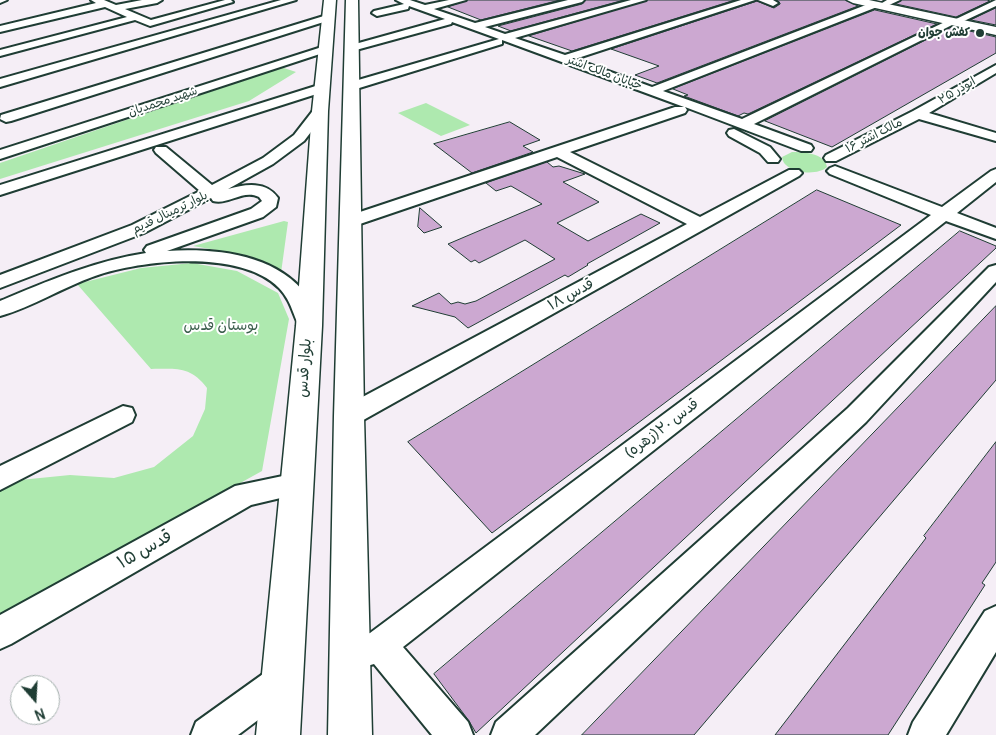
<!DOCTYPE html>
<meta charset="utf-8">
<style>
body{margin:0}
#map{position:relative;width:996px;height:735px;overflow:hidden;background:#f5eef6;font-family:Pangolin,sans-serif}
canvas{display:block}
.north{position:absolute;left:10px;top:675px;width:50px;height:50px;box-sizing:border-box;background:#fff;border:1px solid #a5b1ae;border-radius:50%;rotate:161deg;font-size:14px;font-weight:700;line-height:20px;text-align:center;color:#1f3d34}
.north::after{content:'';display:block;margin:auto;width:18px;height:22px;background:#1f3d34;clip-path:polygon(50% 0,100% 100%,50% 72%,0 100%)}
</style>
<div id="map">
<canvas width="996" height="735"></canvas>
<div class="north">N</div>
</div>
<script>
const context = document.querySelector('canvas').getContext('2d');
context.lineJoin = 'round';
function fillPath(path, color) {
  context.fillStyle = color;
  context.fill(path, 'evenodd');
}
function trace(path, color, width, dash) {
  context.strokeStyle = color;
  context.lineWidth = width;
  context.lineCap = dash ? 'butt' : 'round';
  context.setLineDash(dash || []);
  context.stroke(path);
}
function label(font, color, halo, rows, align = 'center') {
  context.font = font + ' Pangolin,"Playpen Sans Arabic",sans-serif';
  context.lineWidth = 4;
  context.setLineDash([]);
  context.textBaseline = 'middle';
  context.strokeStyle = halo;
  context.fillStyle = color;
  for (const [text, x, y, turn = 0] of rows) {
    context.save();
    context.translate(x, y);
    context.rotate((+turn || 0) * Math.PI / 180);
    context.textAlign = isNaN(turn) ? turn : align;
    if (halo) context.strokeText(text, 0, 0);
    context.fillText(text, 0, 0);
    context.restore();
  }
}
const green = new Path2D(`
 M281 67 296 72 249 101 0 179V163Z
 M426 103 470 125 441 136 398 113Z
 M792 152C803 152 825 153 827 167 817 177 783 173 782 157Z
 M284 221 288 222 281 273 250 256 193 246Z
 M192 263 237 271 278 293 289 319 262 471 0 616V490L20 480 70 475 114 478 154 467 193 436 205 409 207 388C190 366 177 369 151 369L77 284 141 268Z`);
const building = new Path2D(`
 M468 0H560L481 20 448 7Z
 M586 0H624L511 31 498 26 582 4Z
 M648 0H735L572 51 529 36Z
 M777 0H845L858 6 657 83 635 75 659 66 611 49 757 1 774 8 780 4Z
 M902 0H987L990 1 956 17 896 4Z
 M996 8V25L971 20Z
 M875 10 937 24 748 114 744 113 738 116 684 96 688 95 673 89Z
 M952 27 996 37V53L832 147 765 121Z
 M510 122 540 140 523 146 533 152 472 173 434 144Z
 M547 162 553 167 559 166 585 174 563 182 599 202 557 223 588 241 641 214 660 223 587 264 588 265 568 277 565 275 468 328 455 317 412 306 439 293 451 304 458 302 465 304 476 301 555 259 525 240 479 263 475 260 471 262 448 244 542 204 511 186 496 191 486 183Z
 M817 190 901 225 492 533 408 442Z
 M420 208 442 227 424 233 418 227Z
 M960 231 996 246V248L476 733 469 721 434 674Z
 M996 306V380L694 735H582Z
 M996 442V562L982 583 985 585 888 735H775L926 538 924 536Z`);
const minor = new Path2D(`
 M0 0H7L0 3Z
 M91 0H104L116 5 142 0H162L157 3 125 9 151 20 225 0H231L233 2 150 26 135 20 0 56V50L127 17 105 7 0 32V26L96 3Z
 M281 0H296L0 87V79Z
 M396 0H410L425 5 449 0H466L434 9 475 23 568 0H584L582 2 485 27 505 34 631 0H646L515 38 565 55 741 0H755L575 59 652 87 871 3H877V7L663 91 742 119 949 20 953 19 958 22 754 124 811 145 813 148 811 151H801L685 107 687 110 685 113 570 152 700 217 789 170H799L802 173 799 176 358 423 349 425 340 423 337 416 340 409 687 224 557 157 357 225 351 226 345 225 342 221 345 217 675 107H684L502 40V44L356 89H348L346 86 348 83 499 39 452 22 451 24 356 50H348L347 48 348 46 445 19 409 6 408 9 377 16 372 13 374 11 404 4Z
 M758 0H773L778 3 773 6Z
 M887 0H900L887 6 882 3Z
 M996 0V6L964 21H958L956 19Z
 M327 15 330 16V20L11 121 6 122 0 119 1 115Z
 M325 46 329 47 330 49 329 51 0 159V150Z
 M996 65V73L929 113 996 133V141L919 119 836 161H826L824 158 826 155 913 111Z
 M322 84 328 88 326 91 0 195V185Z
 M320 107 327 111 304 141 273 164 228 189C246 184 266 181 278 198L276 207 263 217 167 251C216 248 277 254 308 297 314 306 316 316 319 326L316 331 309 333 302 331C292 315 293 303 279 288 240 249 142 260 95 276 63 287 33 307 0 316V301C48 281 94 261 146 253L144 250 147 246 251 209 262 201 259 197C243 189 229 205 213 201L211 198 144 233 0 288V275L132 225 200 191 156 153 154 150 156 147H166L212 185 263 158 294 135 315 108Z
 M734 129 770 147 780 159 778 162H768L760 153 729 136 727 133 729 130Z
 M835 166 942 207 991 171 996 169V182L957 213 996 228V239L946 221 403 647 468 722 473 735H432L374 664 367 666 355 662 351 650 355 638 370 633 931 215 830 174 827 171 830 168Z
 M996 265V282L866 422 535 735H491L496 722 848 408 989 267Z
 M123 406 132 408 135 415 132 422 0 490V466Z
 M297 473 306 476 310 484 306 492 251 505 11 644 0 649V615L235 486Z
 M996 606V652L946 735H908L913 722 985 611Z
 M282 664 294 669 299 681 294 693 238 735H191L196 722 270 669Z`);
const major = new Path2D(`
 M324 0H336L328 111 322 326 300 735H256L296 326 312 111Z
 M346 0H358L364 416 372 735H328L334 416Z
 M847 0H869L996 27V35L853 3Z`);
const markers = [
 [980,33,5,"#1f3d34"]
];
const farPoinames = [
 ["کفش جوان",970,33]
];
const farStreetnames = [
 ["خیابان مالک اشتر",604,73,20],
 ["ابوذر ۲۵",957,91,-30],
 ["شهید محمدیان",163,102,-18],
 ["مالک اشتر ۱۶",874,136,-27],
 ["بلوار ترمینال قدیم",170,213,-26]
];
const streetNames = [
 ["قدس ۱۸",571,295,-29],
 ["بلوار قدس",305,368,-86],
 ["قدس ۲۰(زهره)",662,429,-37]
];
const parkNames = [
 ["بوستان قدس",221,326]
];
const nearStreetnames = [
 ["قدس ۱۵",145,550,-30]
];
fillPath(green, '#aee9af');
fillPath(building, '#cca8d1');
trace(building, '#1f3d34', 1);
trace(minor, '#1f3d34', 4);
trace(major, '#1f3d34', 3);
fillPath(minor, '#fff');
fillPath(major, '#fff');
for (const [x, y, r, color] of markers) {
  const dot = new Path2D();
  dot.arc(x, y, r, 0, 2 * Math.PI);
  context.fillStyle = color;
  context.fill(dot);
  trace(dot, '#fff', 2);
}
label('bold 12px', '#1f3d34', '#fff', farPoinames, 'right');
label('12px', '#1f3d34', '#fff', farStreetnames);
label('15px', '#1f3d34', '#fff', streetNames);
label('15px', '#3c5f4d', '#fff', parkNames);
label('18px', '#1f3d34', '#fff', nearStreetnames);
</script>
